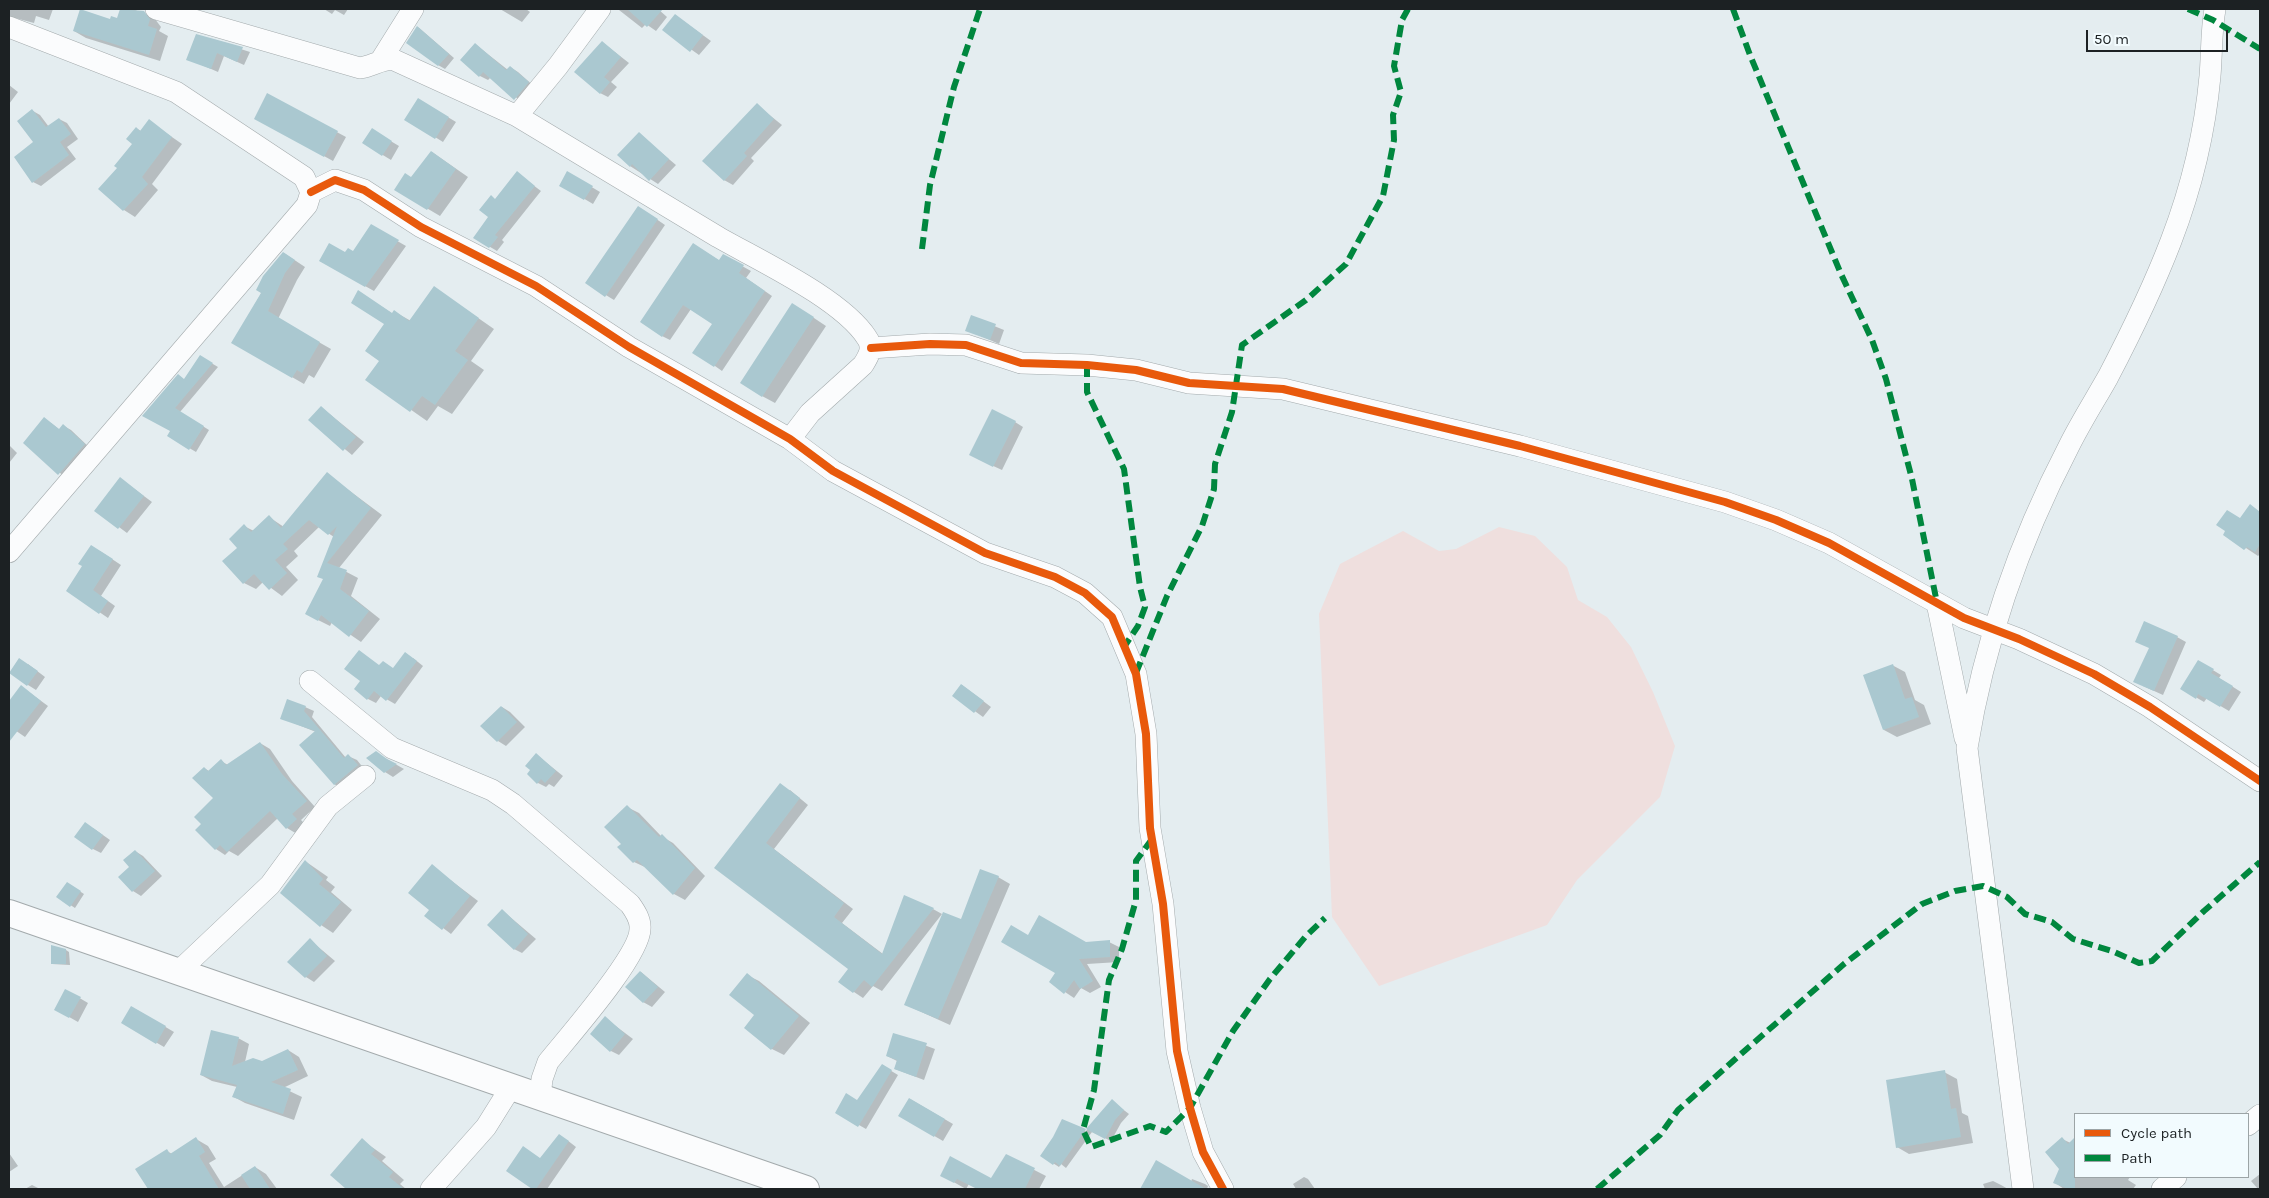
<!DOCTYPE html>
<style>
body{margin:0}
#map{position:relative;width:2269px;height:1198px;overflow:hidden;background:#e4edf0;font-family:Karla,sans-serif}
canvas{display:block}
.frame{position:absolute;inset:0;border:10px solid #1c2123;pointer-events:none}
.legend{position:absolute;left:2074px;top:1113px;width:175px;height:65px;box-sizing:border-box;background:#f2fbfe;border:1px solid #9ca4a6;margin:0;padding:6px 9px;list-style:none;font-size:15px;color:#1c2123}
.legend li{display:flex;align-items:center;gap:10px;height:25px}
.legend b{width:25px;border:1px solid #9ca4a6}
.scale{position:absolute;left:2086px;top:30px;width:142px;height:22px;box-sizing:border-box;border:2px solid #1c2123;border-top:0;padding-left:6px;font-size:15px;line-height:18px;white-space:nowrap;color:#1c2123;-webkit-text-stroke:4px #f2fbfe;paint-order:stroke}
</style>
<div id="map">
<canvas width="2269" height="1198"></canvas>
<div class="frame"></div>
<ul class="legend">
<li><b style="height:6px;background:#e8590c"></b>Cycle path</li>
<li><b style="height:6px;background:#00873e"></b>Path</li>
</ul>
<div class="scale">50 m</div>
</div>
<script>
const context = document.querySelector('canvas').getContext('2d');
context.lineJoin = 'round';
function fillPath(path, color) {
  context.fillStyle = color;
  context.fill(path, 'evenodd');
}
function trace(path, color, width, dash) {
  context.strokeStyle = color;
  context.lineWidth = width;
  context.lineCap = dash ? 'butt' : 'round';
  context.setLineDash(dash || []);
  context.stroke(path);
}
const green = new Path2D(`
 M1499 527 1535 536 1567 567 1578 600 1607 617 1631 647 1653 692 1675 746 1660 797 1577 880 1547 925 1379 986 1332 917 1319 614 1340 564 1403 531 1439 551 1456 549Z`);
const shadow = new Path2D(`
 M9 9H53L49 20 36 16 34 23 15 18 9 22Z
 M121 9H133L155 19 161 27 159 31 168 36 160 61 86 38 74 31 118 19Z
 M324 9H348L344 15 335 10 332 14Z
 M500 9H526L530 12 522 22Z
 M621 9H658L667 17 656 31 646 24 642 28 619 10Z
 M675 15 711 41 699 55 664 30Z
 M418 27 454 58 445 69 438 65Z
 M197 35 250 52 244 65 224 56 218 72 188 59Z
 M602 42 629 63 611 82 617 87 608 97 600 93Z
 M475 44 508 70 510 67 518 72 536 88 523 103 491 77 488 80 480 76Z
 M9 85 18 92 9 104Z
 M268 95 346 137 333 161 255 118Z
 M418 99 456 122 443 142 406 119Z
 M757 105 782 125 751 158 754 161 733 185 724 180Z
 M33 111 40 115 49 127 59 119 67 123 78 139 67 147 76 159 41 186 33 182 35 142Z
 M149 121 182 144 152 184 158 190 135 217 124 210 100 189 119 168 133 143 136 128 141 131Z
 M372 130 399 146 391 160 363 143Z
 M639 134 676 165 658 184 630 166Z
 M432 152 468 177 440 216 396 190 412 178Z
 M517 173 541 191 502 240 504 242 497 251 475 238Z
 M568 173 600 192 593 204 561 185Z
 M646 212 665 225 614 300 586 283Z
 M371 226 406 246 374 291 320 261 354 253Z
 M693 244 720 261 724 256 751 271 746 278 772 296 722 371 715 366 714 323 691 309 670 340 662 336Z
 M284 253 305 267 297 280 278 319 331 349 314 378 309 375 304 384 233 343Z
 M435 288 494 329 471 361 484 370 452 414 438 406 427 421 367 379 380 361 386 324 359 292 393 314 395 312 411 321Z
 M805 312 826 326 775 403 762 396Z
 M972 317 1004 330 999 344 967 330Z
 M201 357 218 367 180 412 209 430 196 452 169 436 172 431 144 415 185 380Z
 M321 407 364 442 352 455 310 420Z
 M1015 422 1023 427 1002 470 978 459Z
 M51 423 60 430 64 426 71 430 91 449 66 478 25 443Z
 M9 445 17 453 9 463Z
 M327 474 382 515 339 568 358 578 351 596 380 619 361 642 332 622 330 626 318 620 324 579 319 576 334 537 319 527 294 551 298 556 286 567 298 580 282 596 263 582 256 589 244 583 239 548 244 526 254 531 269 517 284 527Z
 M121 479 152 502 127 533 96 510Z
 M2250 506 2260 512V554L2258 556 2225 534 2241 519Z
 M100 551 121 565 101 596 115 606 108 618 67 590Z
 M2177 637 2186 642 2163 695 2143 686 2150 648Z
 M413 658 423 666 395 704 381 696 376 703 368 699 362 681 380 666 394 669Z
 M2198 661 2221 675 2219 678 2241 692 2229 711 2207 698 2204 702 2182 689Z
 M28 664 45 677 36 690 28 685Z
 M1892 665 1905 672 1915 700 1924 705 1931 724 1897 737 1884 730Z
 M962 685 991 707 983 717 954 696Z
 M22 687 48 706 25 737 9 726V703Z
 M305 707 314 711 312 717 346 758 348 756 357 760 365 770 343 789 334 784 316 732 281 718Z
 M502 707 510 712 525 727 506 746 498 741Z
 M260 743 270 749 292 781 315 807 301 820 306 825 297 834 287 828 278 818 238 856 229 851 225 855 216 849 203 824 215 798 204 768 209 771 221 761 228 765Z
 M376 753 404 769 393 777 385 772Z
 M537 755 563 776 554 787 549 784 546 787 538 783 532 770Z
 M790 790 808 805 774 849 853 909 842 923 883 954 933 909 942 914 882 991 873 986 863 998 854 992 840 982 850 968 716 868Z
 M627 807 639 813 661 836 673 843 705 876 685 900 674 894 647 868 634 862 623 844Z
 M93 828 110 840 101 853 93 849Z
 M135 851 143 856 162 876 141 896 133 891 120 877 131 867Z
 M305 861 328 877 326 880 335 887 331 892 352 910 333 933 321 925Z
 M432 866 478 901 451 934 426 915 430 910Z
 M998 877 1010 884 950 1025 906 1005 962 921Z
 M67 883 84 894 75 908 58 897Z
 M503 911 536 939 522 953 514 949Z
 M310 940 335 961 314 982 306 977Z
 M1109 942 1119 947V962L1087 964 1101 987 1090 993 1081 988 1074 998 1050 982 1086 943Z
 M66 950 69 952 70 965 52 964Z
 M641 972 665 992 652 1007 643 1002Z
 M747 975 759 981 810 1023 784 1055 772 1049Z
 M66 990 88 1003 78 1022 55 1009Z
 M132 1007 174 1032 164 1047 123 1023Z
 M605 1018 633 1039 619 1055 611 1051Z
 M894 1034 935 1049 924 1080 895 1069 897 1061 887 1056Z
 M238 1038 249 1044 245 1062H262L288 1050 299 1057 308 1076 283 1088 302 1097 294 1120 245 1103 234 1097 237 1087 212 1081 201 1075Z
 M883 1066 898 1075 866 1129 836 1112 857 1101Z
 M1944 1072 1957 1079 1962 1113 1968 1116 1973 1143 1909 1154 1897 1147Z
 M910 1099 953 1124 943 1141 900 1116Z
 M1112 1101 1129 1114 1121 1123 1111 1141 1092 1132 1066 1168 1061 1164 1059 1167 1042 1156 1054 1138 1062 1120 1086 1131Z
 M196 1139 208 1146 216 1159 209 1163 224 1187 255 1167 266 1174 277 1189H149L137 1169 167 1151 172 1154Z
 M2062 1139 2075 1145V1177H2130L2128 1180 2136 1185 2133 1189H2064L2054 1182 2061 1168Z
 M362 1140 386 1157 382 1161 404 1180 400 1184 406 1189H348L332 1175Z
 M567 1140 576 1147 547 1189H534L508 1171 541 1159Z
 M9 1153 18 1166 9 1172Z
 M1007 1156 1046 1176 1039 1189H979L969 1184 966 1189 941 1175 992 1180Z
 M1156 1162 1191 1182 1192 1179 1205 1184 1208 1186 1207 1189H1141Z
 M2260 1174V1189H2258L2251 1181Z
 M1304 1177 1308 1179 1315 1189H1296L1293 1184Z
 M1993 1181 2001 1185 2008 1189H1985L1983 1184Z
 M32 1185 40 1189H25Z`);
const building = new Path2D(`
 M80 9 110 19 111 16 117 18 120 9 144 11 150 19 148 26 157 29 149 55 73 31Z
 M627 9H663L647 27Z
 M675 14 703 35 690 52 662 30Z
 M417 26 449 54 438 66 406 43Z
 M196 34 243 47 237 62 217 53 211 69 186 60Z
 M602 41 621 57 604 77 610 82 600 94 574 72Z
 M475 43 506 70 510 66 529 82 514 100 483 72 479 77 460 60Z
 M267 93 338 131 324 157 254 119Z
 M418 98 449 117 435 139 404 120Z
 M757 103 774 119 744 153 747 156 724 181 702 161Z
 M32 109 46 127 59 118 71 134 60 142 69 155 32 183 14 157 33 142 17 121Z
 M149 119 172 137 142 177 148 184 123 211 98 189 117 168 114 166 132 144 126 139 136 127 140 131Z
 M372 128 392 141 382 156 362 143Z
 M639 132 669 159 649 181 632 164 630 167 617 155Z
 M431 151 456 169 427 210 394 190 405 173 411 177Z
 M517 171 535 186 495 235 498 237 489 248 473 238 488 217 479 210 491 195 495 199Z
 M567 171 593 186 584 200 559 186Z
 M638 206 658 219 605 297 585 283Z
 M371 224 399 240 365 287 319 261 329 243 345 252 348 248 353 251Z
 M693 243 719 260 723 254 744 265 739 273 765 291 714 367 692 353 712 324 683 305 662 337 640 322Z
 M283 252 295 260 285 273 268 311 320 342 302 373 297 370 292 378 231 343 261 293 256 290 263 276Z
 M434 286 479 318 455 351 468 360 435 405 422 396 410 412 365 380 379 361 365 351 384 324 351 303 358 290 392 313 394 310 409 321Z
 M792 303 814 317 762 397 740 383Z
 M971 315 996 324 990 340 965 331Z
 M200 355 213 363 175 408 204 426 189 450 167 436 170 431 142 416 178 374 184 379Z
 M321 406 356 437 343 451 308 420Z
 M992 409 1016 421 993 467 969 455Z
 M44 417 59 429 63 424 85 444 58 475 23 443Z
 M327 472 371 508 327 563 347 570 340 589 369 611 349 637 321 615 318 621 305 614 323 579 317 577 337 526 328 535 309 520 283 544 288 549 275 560 287 573 269 590 254 574 243 584 222 561 237 548 229 539 244 524 251 532 269 515 281 528Z
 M120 477 144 496 118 529 94 511Z
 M2250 504 2260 512V544L2255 552 2247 547 2244 550 2223 535 2225 531 2216 525 2227 510 2240 518Z
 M91 545 113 559 93 590 108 601 99 614 66 591 82 566 78 564Z
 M2144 621 2178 636 2154 691 2133 682 2149 648 2135 642Z
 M359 650 379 665 383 661 393 668 405 652 417 661 386 701 374 691 367 700 354 689 360 681 344 669Z
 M19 658 38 671 27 686 9 673Z
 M2198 660 2214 669 2211 673 2233 686 2220 707 2198 694 2196 699 2180 689Z
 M1893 664 1905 699 1912 697 1919 717 1883 730 1863 675Z
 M961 684 984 701 974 713 952 696Z
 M21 685 41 701 9 742V701Z
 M287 699 306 706 304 711 344 758 348 754 358 765 334 785 299 745 315 731 280 719Z
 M501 706 517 722 497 742 480 726Z
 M260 742 282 774 307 801 292 814 297 819 286 829 270 811 227 852 220 845 215 850 195 830 201 824 194 817 213 798 192 778 204 767 208 771 221 759 226 765Z
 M376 751 387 759 397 764 384 773 366 758Z
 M536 753 556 771 545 783 541 779 537 784 527 774 530 770 525 766Z
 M780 783 800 798 766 843 844 903 834 917 882 954 904 895 934 908 872 987 864 980 853 993 838 982 848 969 714 868Z
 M627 805 659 837 662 834 695 868 673 895 637 860 633 863 617 847 621 844 604 827Z
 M85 822 103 835 92 850 74 837Z
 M135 850 155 871 132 892 118 877 129 867 123 860Z
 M305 860 323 879 319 884 341 902 320 927 280 893Z
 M432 864 470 896 442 930 424 916 429 910 408 893Z
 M980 869 999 876 938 1019 904 1005 943 912 961 919Z
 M67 882 81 891 70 907 56 897Z
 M502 909 528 934 514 950 487 925Z
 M1039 915 1086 942 1110 940V957L1079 959 1093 981 1080 989 1074 980 1064 994 1049 982 1055 973 1001 942 1011 925 1028 935Z
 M310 938 327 956 305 978 287 962Z
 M51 945 66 949V964H51Z
 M640 971 658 987 643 1003 625 987Z
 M747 973 799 1016 771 1050 744 1028 754 1015 729 995Z
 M65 989 81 997 69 1018 54 1010Z
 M131 1006 166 1026 156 1044 121 1023Z
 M605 1016 625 1034 610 1052 590 1034Z
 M211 1030 239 1037 232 1066 253 1058 262 1061 288 1049 298 1070 271 1082 291 1089 283 1114 232 1097 237 1085 200 1075Z
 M893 1033 927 1043 916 1077 894 1069 897 1060 886 1056Z
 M882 1064 892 1070 858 1127 835 1113 846 1093 857 1100Z
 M1945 1070 1951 1109 1956 1108 1961 1137 1896 1148 1886 1080Z
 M909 1098 945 1119 934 1137 898 1116Z
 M1112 1099 1124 1110 1115 1120 1105 1139 1086 1129 1060 1166 1055 1162 1053 1165 1040 1156 1053 1137 1062 1119 1086 1129Z
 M559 1134 569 1141 536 1189H532L506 1171 523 1146 540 1158Z
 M196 1137 205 1152 199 1156 219 1189H148L135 1169 167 1149 170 1154Z
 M2062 1137 2068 1144 2075 1137V1189H2068L2053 1183 2059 1169 2045 1152Z
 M362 1138 375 1150 371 1154 393 1172 389 1177 404 1189H346L330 1175Z
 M1006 1154 1035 1168 1025 1189H977L957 1179 954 1183 940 1176 950 1156 991 1178Z
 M1156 1160 1206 1189H1140Z
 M255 1166 270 1189H250L241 1175Z`);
const minor = new Path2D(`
 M156 9 360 68C372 66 380 60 392 59L517 116 558 66 600 9
 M9 27 176 92 304 177 311 192 307 205 9 552
 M381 60 413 9
 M517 116C584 157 651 197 718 237 760 261 842 299 867 338 874 348 868 357 863 365L810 413 790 439
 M311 192 335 180 364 190 421 227 536 286 629 347 790 439 833 471 985 553 1055 577 1085 593 1112 617 1136 674 1146 734 1150 828 1163 904 1177 1051 1190 1108 1203 1152 1223 1189
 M871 348 930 344 966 345 1021 363 1087 365 1136 370 1189 383 1283 389 1520 446 1725 502 1776 520 1829 543 1964 618 2019 639 2094 674 2150 707 2260 781
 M1937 603 1965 738
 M310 681 392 748 492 790 513 804 630 904C635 911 641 920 640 929 640 956 568 1037 548 1062L542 1079 540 1097
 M178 972 270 885 328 806 365 776
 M2248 1125 2260 1115
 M431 1189 486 1127 511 1087
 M2023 1189 1967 748C1984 643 2020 540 2069 446 2081 422 2095 400 2108 377 2131 333 2153 288 2171 241 2191 189 2205 131 2210 76 2212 53 2211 31 2215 9
 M2162 1189 2176 1177`);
const tertiary = new Path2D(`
 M9 913 806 1189`);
const quiet = new Path2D(`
 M1733 9 1750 55 1841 274 1872 340 1886 379 1912 479 1937 603
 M2188 9 2213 20 2260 49
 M922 249 930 185 954 87 980 9
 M1087 365V392L1124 469 1140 587 1145 607 1138 626 1124 647
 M1136 673 1167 596 1202 526 1214 489 1215 464 1232 412 1242 345 1306 300 1346 264 1383 196 1394 140 1393 115 1401 92 1394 66 1402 20 1408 9
 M1152 839 1136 861V900L1122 949 1109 980 1094 1090 1083 1130 1091 1147 1150 1126 1166 1132 1190 1108 1233 1031 1270 979 1306 936 1325 918
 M1597 1189 1660 1135 1678 1110 1749 1047 1844 964 1922 904 1955 891 1983 886 2007 897 2025 914 2052 922 2073 939 2112 951 2139 963 2152 961 2204 911 2260 862`);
const cycleway = new Path2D(`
 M311 192 335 180 364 190 421 227 536 286 629 347 790 439 833 471 985 553 1055 577 1085 593 1112 617 1136 674 1146 734 1150 828 1163 904 1177 1051 1190 1108 1203 1152 1223 1189
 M871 348 930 344 966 345 1021 363 1087 365 1136 370 1189 383 1283 389 1520 446 1725 502 1776 520 1829 543 1964 618 2019 639 2094 674 2150 707 2260 781`);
fillPath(green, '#efdfde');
fillPath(shadow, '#0003');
fillPath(building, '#aac8d0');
trace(minor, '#a3aaac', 22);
trace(tertiary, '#a3aaac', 28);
trace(minor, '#fbfcfd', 21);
trace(tertiary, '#fbfcfd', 26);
trace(quiet, '#00873e', 6, [12, 6]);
trace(cycleway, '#e8590c', 8);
</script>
